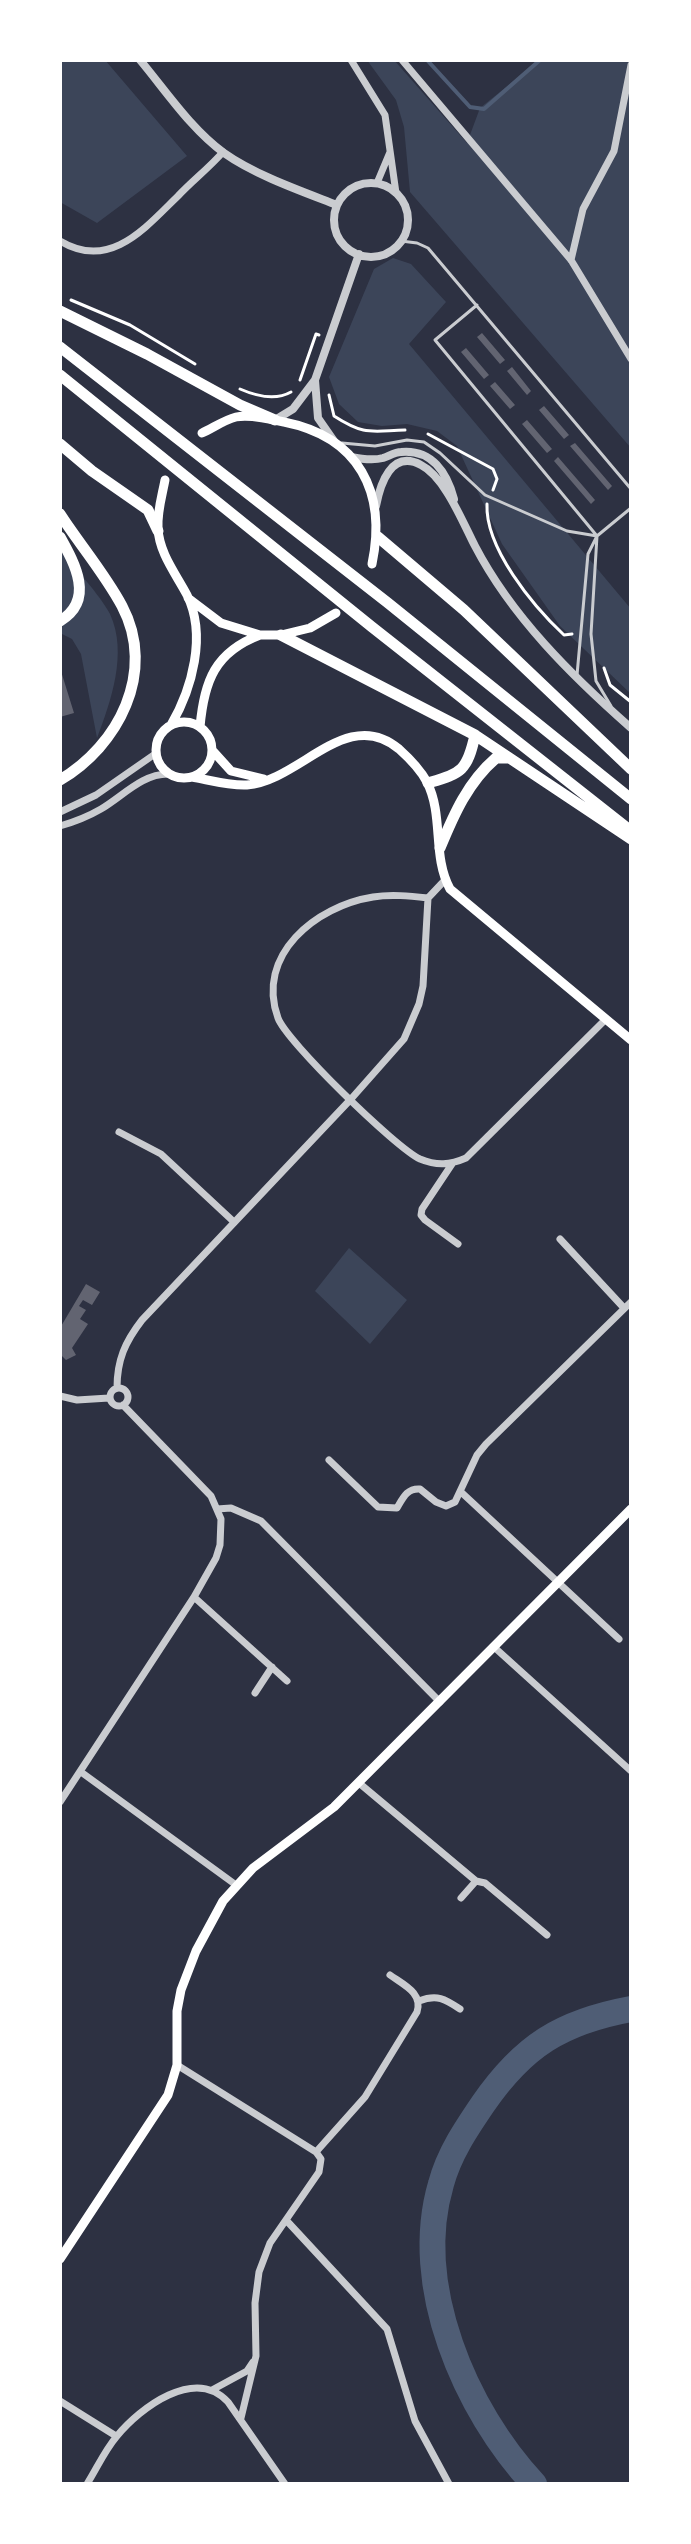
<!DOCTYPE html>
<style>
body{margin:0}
#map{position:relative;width:691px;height:2544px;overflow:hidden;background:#2d3142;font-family:"Open Sans",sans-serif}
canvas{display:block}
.frame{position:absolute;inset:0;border:62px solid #fff;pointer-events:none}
</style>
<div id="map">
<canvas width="691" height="2544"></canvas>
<div class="frame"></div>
</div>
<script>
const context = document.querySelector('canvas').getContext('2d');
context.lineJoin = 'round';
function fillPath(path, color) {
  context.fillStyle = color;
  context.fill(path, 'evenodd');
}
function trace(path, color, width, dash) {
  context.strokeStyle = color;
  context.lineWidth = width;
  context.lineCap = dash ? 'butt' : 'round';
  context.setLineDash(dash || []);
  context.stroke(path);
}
const green = new Path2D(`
 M60 60H105L187 156 97 223 60 202Z
 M367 60H394L467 143 480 108 540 60H631V448L410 192 404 127 396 100Z
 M393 258 411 264 446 302 409 344 631 609V694L560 626 502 544 457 446 437 431 407 424 382 426 358 422 339 404 329 377 374 269Z
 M60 549C74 567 100 595 110 614 128 653 111 701 97 738L81 654 72 639 60 633Z
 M349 1248 407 1300 370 1344 315 1291Z`);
const stream = new Path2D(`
 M427 60 470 107 484 109 540 60`);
const river = new Path2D(`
 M534 2484C465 2410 411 2285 441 2184 449 2154 466 2129 483 2104 523 2046 561 2022 631 2009`);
const building = new Path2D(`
 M482 333 505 360 500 364 477 337Z
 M466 348 489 375 484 379 461 352Z
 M512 367 531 391 527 395 507 371Z
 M495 382 515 405 510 409 490 386Z
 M544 406 569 435 564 439 539 410Z
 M527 420 552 449 547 453 522 424Z
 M575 443 612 486 608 490 570 446Z
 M558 457 595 500 591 504 554 461Z
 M60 668 74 713 60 717Z
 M86 1284 100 1292 92 1305 83 1300 79 1306 86 1310 80 1319 88 1324 72 1348 76 1355 66 1360 60 1354V1328Z`);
const path = new Path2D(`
 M71 300 130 325 195 364
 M300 380 316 334 319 335
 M240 389C256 396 275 401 291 392
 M329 395 334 416C365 436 371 431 405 430
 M428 434 493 469 497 479 493 490
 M487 504C485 548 533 606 564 635L572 634
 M604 668 610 685 631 702`);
const service = new Path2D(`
 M401 241 417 243 428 248 631 489
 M477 305 435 340 597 536 591 634 596 681 611 706
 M342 443 375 446 407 440 424 442 440 453 485 495 567 531 597 536
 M577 675 588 554 597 536 631 508`);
const minor = new Path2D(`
 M351 60 385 115 396 193
 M402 60 571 260 631 359
 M377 183 390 152
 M60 241C110 271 145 228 178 196 192 181 209 168 223 152
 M571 260 583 209 614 151 631 65
 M60 812 96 795 155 754
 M60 826C74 822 89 816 101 809 123 796 142 774 168 774
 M428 898C410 896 391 894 373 897 316 906 255 955 278 1018 286 1041 396 1148 420 1159 437 1166 450 1165 466 1158L606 1019
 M119 1132 161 1154 234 1222
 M452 1164 422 1209 421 1215 425 1220 458 1244
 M560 1239 624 1308
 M110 1397a9 9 0 1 1 18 0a9 9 0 1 1-18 0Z
 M117 1388C117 1360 125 1342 142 1320L351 1099 404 1039 419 1004 423 986 428 898 445 880
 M60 1396 77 1400 109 1398
 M329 1460 378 1507 397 1508C403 1498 407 1488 420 1489L436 1502 446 1506 455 1502 477 1455 486 1444 631 1302
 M461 1492 619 1639
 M217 1509 231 1508 261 1521 440 1702
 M194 1597 287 1681
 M494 1647 631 1771
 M255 1693 272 1667
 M81 1772 236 1885
 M359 1783 476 1881 485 1883 547 1935
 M60 1802 194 1597 216 1558 220 1545 221 1519 211 1496 123 1405
 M461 1898 476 1881
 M419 2001C437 1994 445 1999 460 2009
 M177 2065 316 2152 321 2159 319 2172 270 2243 259 2272 255 2303 256 2356 241 2418
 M316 2152 365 2097 417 2012C423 1993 404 1985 390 1975
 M286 2220 387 2329 415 2421 449 2484
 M212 2390 247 2371 253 2362
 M60 2401 116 2436
 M87 2484C97 2468 105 2450 117 2436 140 2408 195 2366 228 2402L285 2484`);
const tertiary = new Path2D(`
 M140 60C166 91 191 129 224 153 255 175 301 191 337 205
 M334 220a37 37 0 1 1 74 0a37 37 0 1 1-74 0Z
 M315 380 318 418 334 441
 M275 420 293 409 315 380 359 254
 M351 457C361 459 372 461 383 458 389 456 395 452 401 452 432 449 447 473 454 499
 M376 506C380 485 391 449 421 465 445 477 463 523 475 546 512 617 572 676 631 728`);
const secondary = new Path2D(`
 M202 433C213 428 224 420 236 417 249 414 271 419 284 422 359 437 387 492 372 564
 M165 480C162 496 157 512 158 528 159 553 176 574 187 595 207 635 192 689 171 725
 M188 598 221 623 260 635H281L310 628 336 613
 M156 750a28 28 0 1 1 56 0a28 28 0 1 1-56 0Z
 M200 727C204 681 215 652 260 635
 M212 750 231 771 264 779
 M192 777C209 780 230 786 247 785 300 781 347 705 399 749 409 758 420 769 427 782 444 816 432 856 450 889L631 1040
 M60 2259 168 2095 177 2065V2011L181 1990 196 1951 223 1901 253 1868 334 1807 631 1509`);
const trunk = new Path2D(`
 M60 311 147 354 240 405 275 420
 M60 347 388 603 631 799
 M60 375 372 627 631 831
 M60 444 92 471 148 510 158 531
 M60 514C80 545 105 574 122 606 157 672 118 746 60 780
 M60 537C75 564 95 600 60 621
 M378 537 464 610 631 769
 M281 635 475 735 631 839
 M428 783C461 773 467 772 475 735
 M440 848C454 814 468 782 496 758H508`);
fillPath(green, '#3c4559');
trace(stream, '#4f5d75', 4);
trace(river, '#4f5d75', 26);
fillPath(building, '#626471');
trace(path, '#fff', 3);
trace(service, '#caccd0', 3);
trace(minor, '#caccd0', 7);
trace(tertiary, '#caccd0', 8);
trace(secondary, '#fff', 9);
trace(trunk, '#fff', 11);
</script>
